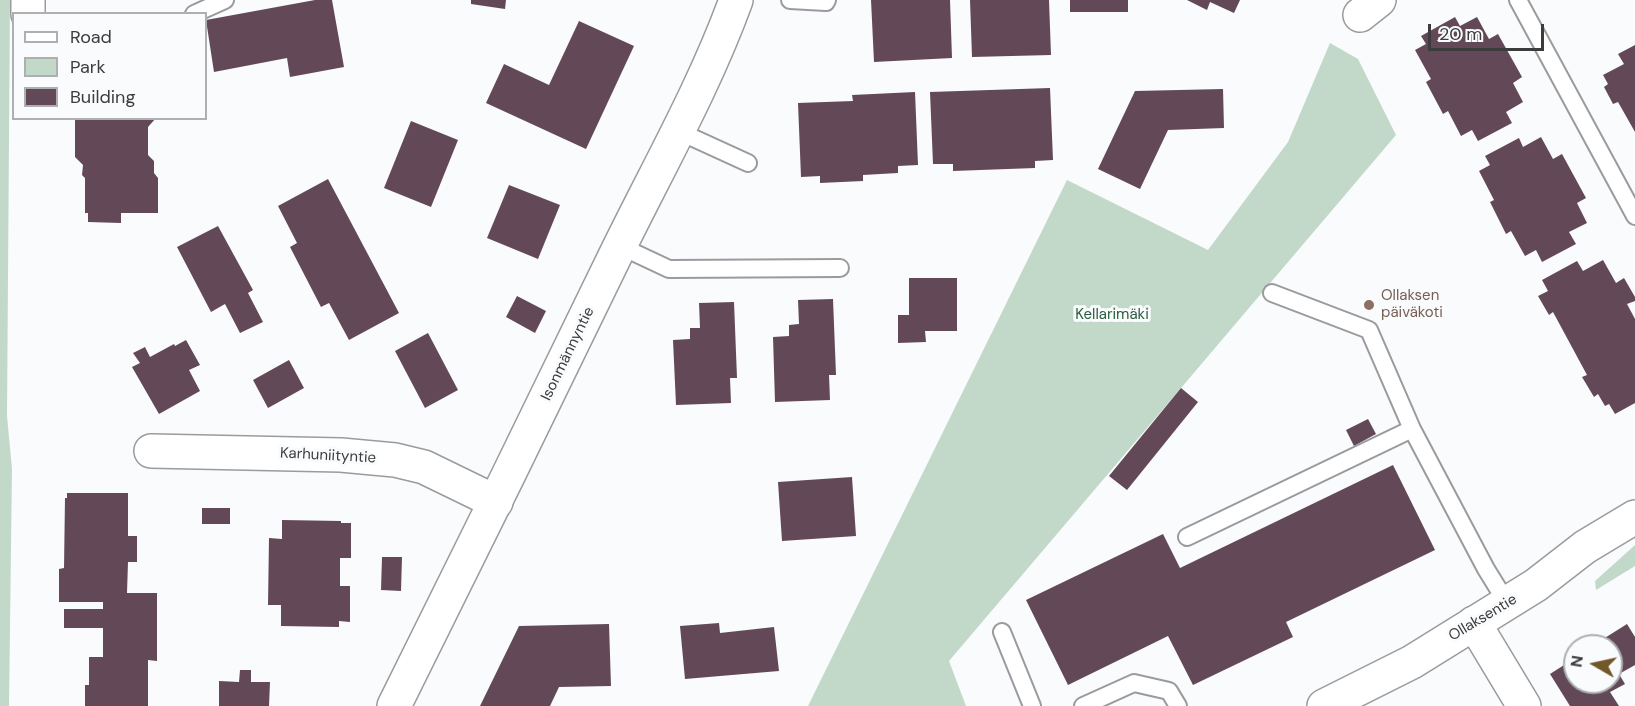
<!DOCTYPE html>
<meta charset="utf-8">
<style>
body{margin:0}
#map{position:relative;width:1635px;height:706px;overflow:hidden;background:#f9fbfd;font-family:"DM Sans",sans-serif}
canvas{display:block}
.legend{position:absolute;left:12px;top:12px;width:195px;height:108px;box-sizing:border-box;background:#f9fbfd;border:2px solid #adafb0;margin:0;padding:8px 10px;list-style:none;font-size:18px;color:#3c3c3d}
.legend li{display:flex;align-items:center;gap:12px;height:30px}
.legend b{width:30px;border:2px solid #adafb0}
.north{position:absolute;left:1563px;top:634px;width:60px;height:60px;box-sizing:border-box;background:#f9fbfd;border:2px solid #adafb0;border-radius:50%;rotate:279deg;font-size:16px;font-weight:700;line-height:24px;text-align:center;color:#3c3c3d}
.north::after{content:'';display:block;margin:auto;width:21px;height:27px;background:#725729;clip-path:polygon(50% 0,100% 100%,50% 72%,0 100%)}
.scale{position:absolute;left:1428px;top:24px;width:116px;height:27px;box-sizing:border-box;border:3px solid #3c3c3d;border-top:0;padding-left:8px;font-size:18px;line-height:21px;white-space:nowrap;color:#3c3c3d;-webkit-text-stroke:4px #f9fbfd;paint-order:stroke}
</style>
<div id="map">
<canvas width="1635" height="706"></canvas>
<ul class="legend">
<li><b style="height:8px;background:#fff"></b>Road</li>
<li><b style="height:16px;background:#c2d9ca"></b>Park</li>
<li><b style="height:16px;background:#634957"></b>Building</li>
</ul>
<div class="north">N</div>
<div class="scale">20 m</div>
</div>
<script>
const context = document.querySelector('canvas').getContext('2d');
context.lineJoin = 'round';
function fillPath(path, color) {
  context.fillStyle = color;
  context.fill(path, 'evenodd');
}
function trace(path, color, width, dash) {
  context.strokeStyle = color;
  context.lineWidth = width;
  context.lineCap = dash ? 'butt' : 'round';
  context.setLineDash(dash || []);
  context.stroke(path);
}
function label(font, color, halo, rows, align = 'center') {
  context.font = font + ' "DM Sans",sans-serif';
  context.lineWidth = 6;
  context.setLineDash([]);
  context.textBaseline = 'middle';
  context.strokeStyle = halo;
  context.fillStyle = color;
  for (const [text, x, y, turn = 0] of rows) {
    context.save();
    context.translate(x, y);
    context.rotate((+turn || 0) * Math.PI / 180);
    context.textAlign = isNaN(turn) ? turn : align;
    if (halo) context.strokeText(text, 0, 0);
    context.fillText(text, 0, 0);
    context.restore();
  }
}
const green = new Path2D(`
 M0 0H10L7 416 12 469 9 706H0Z
 M1330 43 1358 59 1396 135 949 661 966 706H808L1067 180 1208 250 1288 142Z
 M1635 545V566L1596 590 1595 581Z`);
const building = new Path2D(`
 M315 0H332L344 67 290 77 287 58 214 72 206 20Z
 M471 0H506L505 9 471 4Z
 M871 0H950L952 58 874 62Z
 M970 0H1049L1051 55 972 57Z
 M1070 0H1128V12H1070Z
 M1187 0H1240L1234 13 1210 2 1207 10Z
 M1455 17 1460 26 1477 17 1489 39 1498 34 1522 77 1513 83 1523 102 1506 112 1512 123 1478 141 1472 130 1461 136 1448 111 1443 114 1426 82 1431 79 1415 50 1426 44 1421 36Z
 M579 21 634 46 586 149 486 103 504 64 549 85Z
 M1635 45V132L1618 102 1613 104 1604 87 1608 84 1603 75 1624 64 1618 54Z
 M1050 88 1053 160 1035 161V168L953 171V164H933L930 92Z
 M1223 89 1224 128 1168 130 1140 189 1098 169 1135 91Z
 M915 92 918 165 898 166V173L863 175V181L820 183V176L801 177 798 103 853 101 852 95Z
 M99 118H156L148 127V155L154 161V173L158 178V213H121V223L88 222V213H85V178L82 175 83 165 75 157V120H99Z
 M411 121 458 140 431 207 384 188Z
 M1541 137 1553 159 1562 154 1586 198 1577 203 1587 223 1569 232 1576 244 1542 262 1536 250 1525 256 1511 231 1506 234 1490 202 1494 200 1479 171 1490 165 1485 156 1519 138 1523 147Z
 M328 179 399 313 349 340 329 303 321 307 290 247 297 243 278 206Z
 M509 185 560 205 538 259 487 238Z
 M218 226 253 290 248 293 263 322 240 333 225 304 211 312 177 247Z
 M1603 260 1616 283 1624 278 1635 297V301L1627 304 1635 319V403L1615 414 1609 404 1605 406 1598 394 1594 397 1582 377 1587 375 1553 312 1549 315 1538 296 1548 291 1542 280 1577 261 1583 271Z
 M909 278H957V331H925L926 342 898 343V315H909Z
 M517 296 546 311 535 333 506 317Z
 M833 299 836 375H829L830 400 775 402 773 337 789 336V325L799 324 798 300Z
 M734 302 737 378H730L731 403 676 405 673 340 690 339V328H700L699 303Z
 M428 333 458 390 425 408 395 351Z
 M186 340 200 365 189 370 200 391 159 414 132 367 140 363 133 353 145 347 150 357 174 344 175 346Z
 M289 360 304 388 268 408 253 380Z
 M1181 388 1198 402 1127 490 1109 476Z
 M1368 419 1376 434 1354 446 1346 430Z
 M1393 465 1435 550 1286 622 1293 637 1193 685 1168 636 1068 685 1026 600 1163 534 1180 568Z
 M852 477 856 536 782 541 778 482Z
 M67 493H128V536H137V562H128L127 593H157V661L148 660V706H85V685H89V657H103V628H64V609H103V602H59V569L64 568 65 498H67Z
 M202 508H230V524H202Z
 M282 520 341 521V523H351V558H340V586H350V622L339 621V627L281 626V605H268L269 538 282 539Z
 M382 557H402L401 591 381 590Z
 M719 623 720 633 774 627 779 671 685 679 680 626Z
 M609 624 611 686 559 687 550 706H480L519 626Z
 M1627 624 1635 637V665L1619 674 1625 684 1610 692 1619 706H1570L1550 674 1575 658V682H1611V646H1592Z
 M240 670H251V682H270L269 706H219V681L239 682Z`);
const service = new Path2D(`
 M790 0 826 2 827 0
 M1518 0 1635 216
 M194 14 225 0
 M678 131 748 163
 M620 246 669 269 840 268
 M1272 293 1369 330 1412 429 1486 569 1507 603
 M1187 537 1412 429
 M1002 632 1032 706
 M1083 706 1134 683 1169 691 1178 706`);
const minor = new Path2D(`
 M28 14V0
 M1360 15 1379 0
 M151 451 341 455 395 460 424 467 496 502
 M1474 623 1524 706`);
const tertiary = new Path2D(`
 M394 706C469 556 543 405 616 254 657 170 704 88 736 0
 M1324 706 1412 662 1536 585 1585 547 1635 517`);
const markers = [
 [1369,305,6,"#8d6e63"]
];
const educationNames = [
 ["Ollaksen",1381,296],
 ["päiväkoti",1381,313]
];
const parkNames = [
 ["Kellarimäki",1112,315]
];
const streetNames = [
 ["Isonmännyntie",568,354,-64],
 ["Karhuniityntie",328,456,3],
 ["Ollaksentie",1483,618,-31]
];
fillPath(green, '#c2d9ca');
fillPath(building, '#634957');
trace(service, '#9a9b9e', 20);
trace(minor, '#9a9b9e', 36);
trace(tertiary, '#9a9b9e', 36);
trace(service, '#fff', 16);
trace(minor, '#fff', 33);
trace(tertiary, '#fff', 33);
for (const [x, y, r, color] of markers) {
  const dot = new Path2D();
  dot.arc(x, y, r, 0, 2 * Math.PI);
  context.fillStyle = color;
  context.fill(dot);
  trace(dot, '#f9fbfd', 2);
}
label('15px', '#785e54', '#f9fbfd', educationNames, 'left');
label('15px', '#2c5d41', '#f9fbfd', parkNames);
label('15px', '#3c3c3d', '#f9fbfd', streetNames);
</script>
